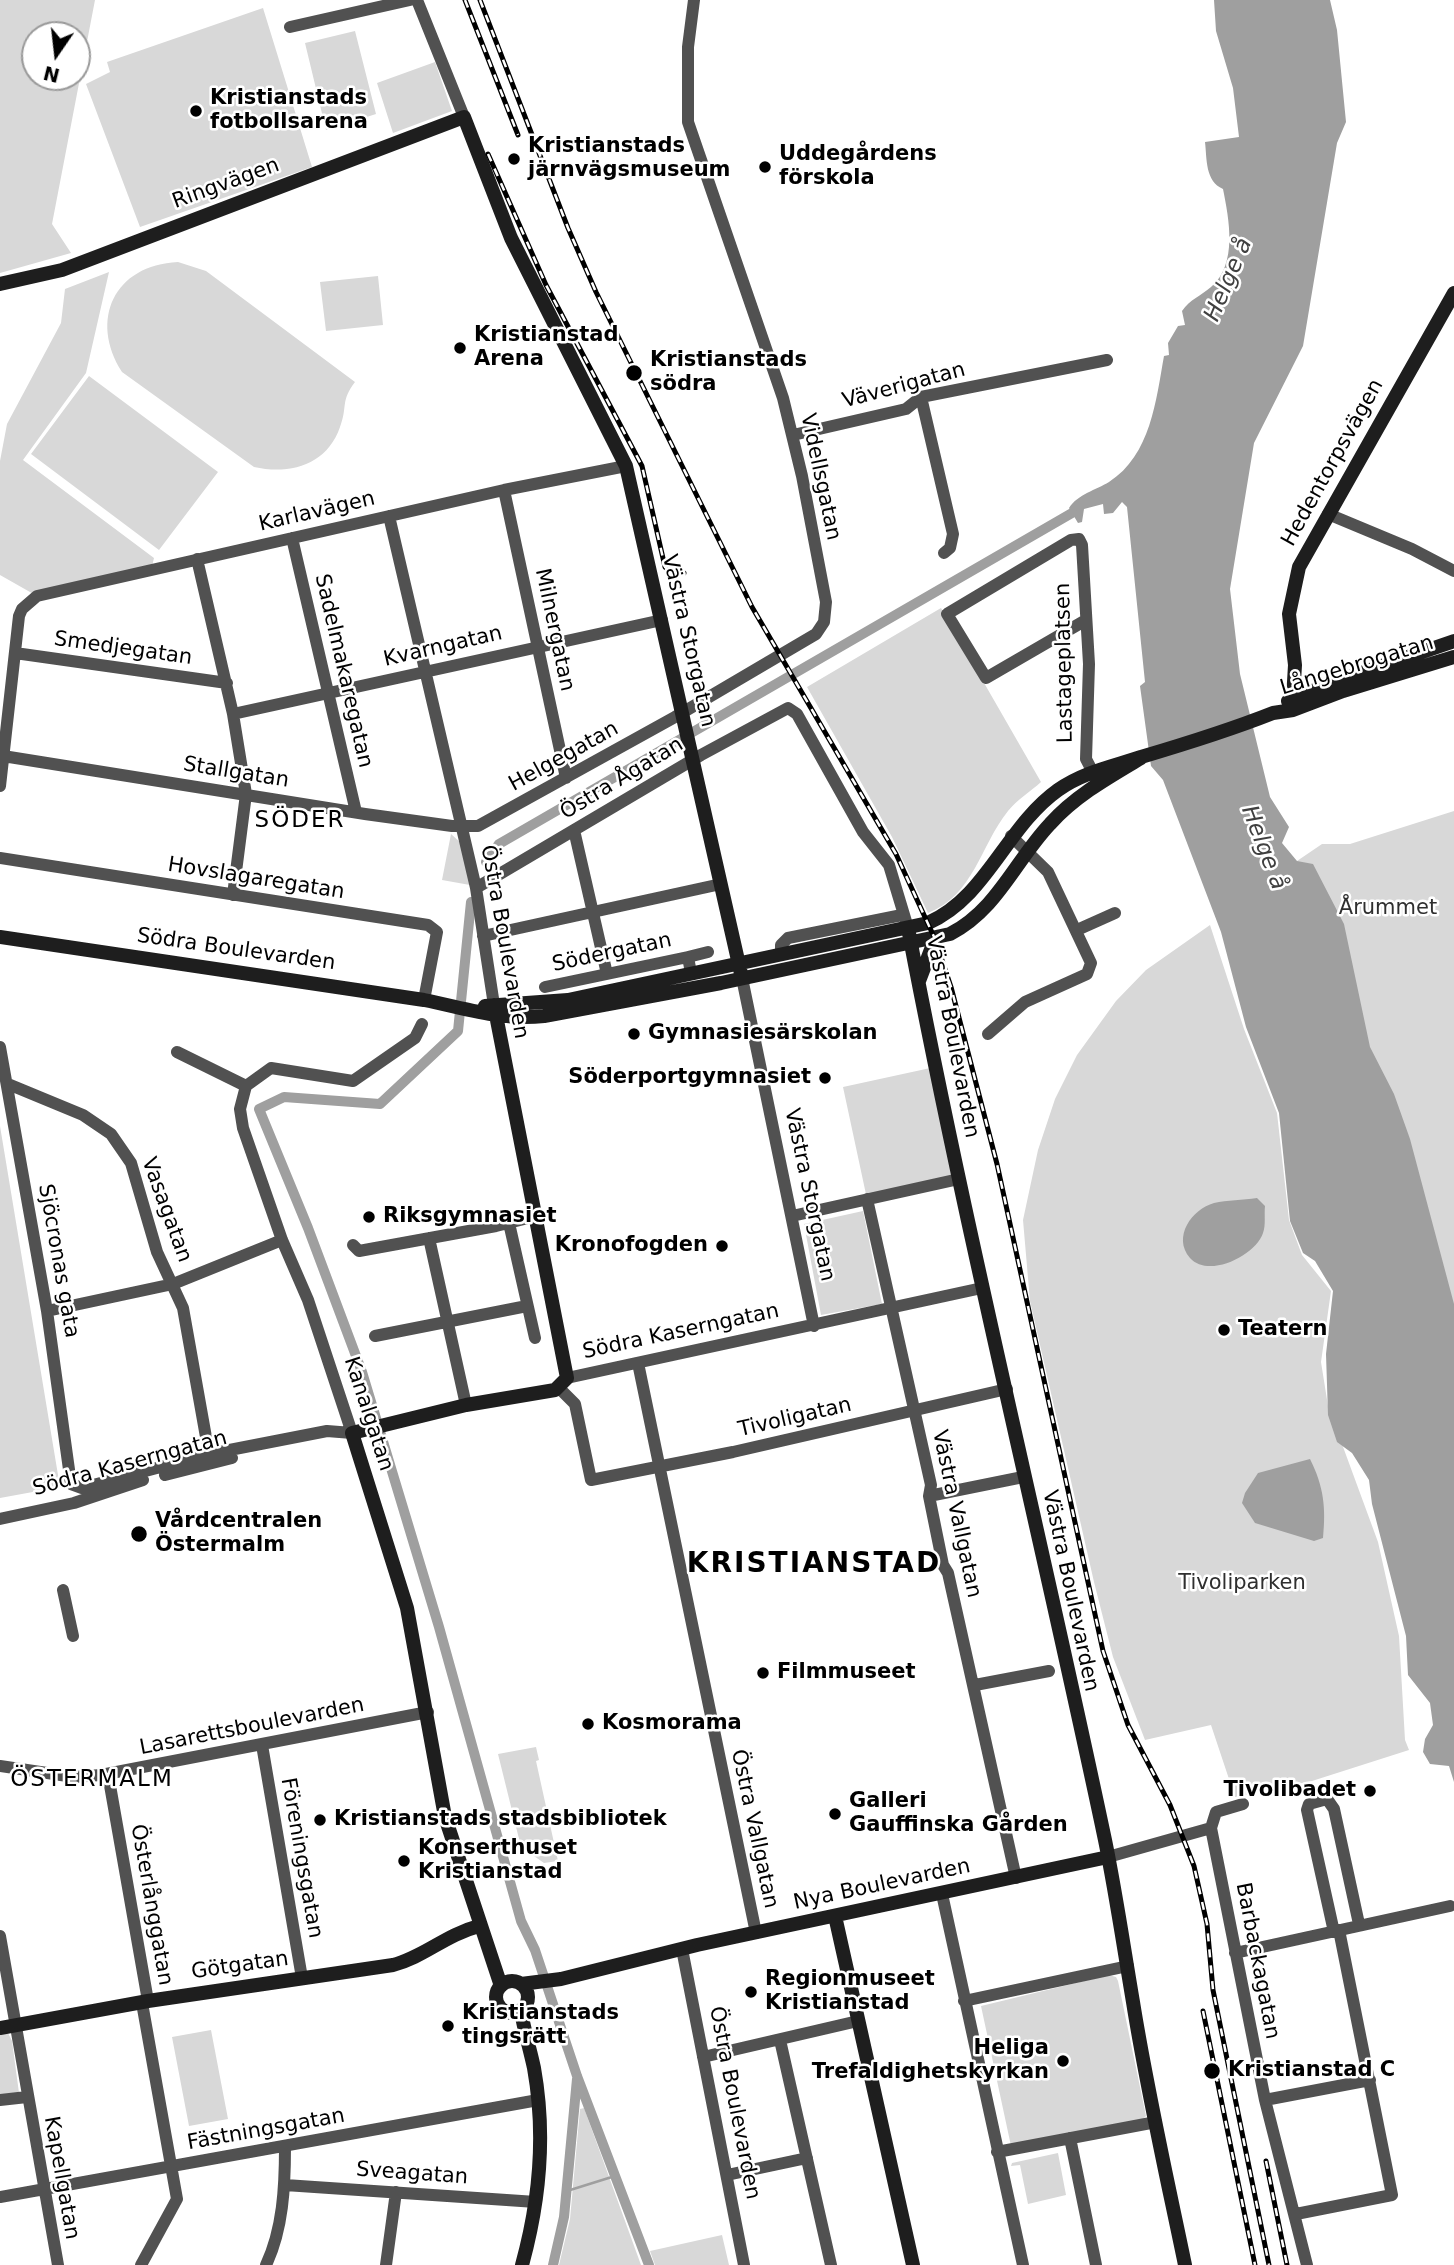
<!DOCTYPE html>
<meta charset="utf-8">
<style>
body{margin:0}
#map{position:relative;width:1454px;height:2265px;overflow:hidden;background:#fff;font-family:"DejaVu Sans",sans-serif}
canvas{display:block}
.north{position:absolute;left:21px;top:21px;width:70px;height:70px;box-sizing:border-box;background:#fff;border:2px solid #999;border-radius:50%;rotate:194deg;font-size:19px;font-weight:700;line-height:28px;text-align:center;color:#000}
.north::after{content:'';display:block;margin:auto;width:24px;height:32px;background:#000;clip-path:polygon(50% 0,100% 100%,50% 72%,0 100%)}
</style>
<div id="map">
<canvas width="1454" height="2265"></canvas>
<div class="north">N</div>
</div>
<script>
const context = document.querySelector('canvas').getContext('2d');
context.lineJoin = 'round';
function fillPath(path, color) {
  context.fillStyle = color;
  context.fill(path, 'evenodd');
}
function trace(path, color, width, dash) {
  context.strokeStyle = color;
  context.lineWidth = width;
  context.lineCap = dash ? 'butt' : 'round';
  context.setLineDash(dash || []);
  context.stroke(path);
}
function label(font, color, halo, rows, align = 'center') {
  context.font = font + ' "DejaVu Sans",sans-serif';
  context.lineWidth = 5;
  context.setLineDash([]);
  context.textBaseline = 'middle';
  context.strokeStyle = halo;
  context.fillStyle = color;
  for (const [text, x, y, turn = 0] of rows) {
    context.save();
    context.translate(x, y);
    context.rotate((+turn || 0) * Math.PI / 180);
    context.textAlign = isNaN(turn) ? turn : align;
    if (halo) context.strokeText(text, 0, 0);
    context.fillText(text, 0, 0);
    context.restore();
  }
}
const green = new Path2D(`
 M0 0H95L52 224 71 253 0 273ZM77 35V77H35V35Z
 M263 8 312 167 140 227 86 84 110 72 107 62Z
 M355 31 376 114 326 130 305 43Z
 M435 62 452 111 393 133 377 83Z
 M178 262 206 271 355 382C340 402 348 406 340 427 327 465 290 475 254 467L122 372C89 320 114 265 178 262Z
 M109 272 86 373 23 460 154 558 151 570 37 596 0 575V461L7 424 61 323 65 289Z
 M378 276 383 325 326 331 320 282Z
 M89 376 218 472 159 550 31 454Z
 M941 608 1041 782C1031 791 1017 800 1008 811 980 846 974 895 928 913L892 837 807 687Z
 M1454 811V1560L1297 861 1322 844H1350Z
 M451 834 461 843 470 885 442 880Z
 M1210 925 1244 1029 1277 1113 1289 1220 1302 1255 1331 1291 1321 1362 1328 1406 1378 1542 1399 1636 1405 1740 1409 1750 1312 1781 1235 1797 1211 1725 1145 1740 1113 1657 1094 1582 1030 1301 1023 1220 1038 1150 1055 1099 1077 1055 1116 1001 1146 970Z
 M935 1067 959 1179 867 1199 843 1087Z
 M0 1126 60 1487 0 1498Z
 M863 1211 882 1304 821 1315 804 1224Z
 M536 1747 539 1760 536 1761 558 1861 544 1863 521 1847 498 1754Z
 M1109 1975 1116 1977 1118 1981 1146 2116 1142 2120 1011 2146 981 2006Z
 M211 2030 228 2119 189 2126 172 2037Z
 M0 2032 8 2033 12 2041 19 2093 0 2095Z
 M584 2108 641 2265H559L570 2219 580 2109Z
 M1058 2153 1066 2195 1028 2204 1020 2165 1011 2166 1012 2163Z
 M722 2235 729 2265H655L650 2251Z`);
const water = new Path2D(`
 M1214 0H1330L1337 30 1346 122 1337 143 1303 346 1254 443 1230 589 1240 674 1270 797 1289 827 1282 843 1297 861 1313 864 1344 924 1370 1047 1394 1094 1410 1139 1454 1304V1782L1449 1766 1430 1764 1423 1752 1425 1739 1433 1725 1430 1703 1408 1675 1406 1636 1372 1504 1369 1480 1352 1453 1337 1442 1328 1415 1326 1354 1333 1291 1315 1261 1303 1253 1290 1221 1279 1113 1246 1027 1221 932 1163 780 1151 766 1140 686 1145 682 1127 507 1122 502 1113 513 1104 514 1103 504 1084 509 1082 522 1078 523 1069 508C1078 494 1096 490 1109 482 1151 455 1156 400 1164 356L1169 355 1168 343 1178 326 1185 325 1182 311C1190 299 1201 296 1211 287 1238 264 1229 219 1223 189 1205 181 1207 159 1205 142L1239 137 1233 88 1216 31Z
 M1257 1198 1265 1206C1264 1214 1266 1225 1263 1233 1256 1255 1209 1279 1190 1258 1172 1237 1192 1209 1214 1203 1227 1200 1243 1200 1257 1198Z
 M1310 1459C1324 1487 1326 1508 1323 1538L1314 1541 1255 1523 1242 1503 1245 1493 1258 1473Z`);
const stream = new Path2D(`
 M567 2191 615 2176`);
const canal = new Path2D(`
 M486 862 499 844 1072 513
 M471 902 458 1031 380 1104 284 1097 259 1109 308 1228 362 1372 439 1627 521 1921 535 1950 577 2076 649 2265
 M553 2265 564 2217 577 2079`);
const street = new Path2D(`
 M417 0 464 117
 M290 27 410 0
 M921 397 953 534 950 548 944 553
 M793 435 906 409 921 397 1107 360
 M504 490 566 778
 M1328 514 1412 549 1454 571
 M389 516 476 888 494 1005
 M292 538 356 812
 M197 559 233 714 246 794 233 895
 M1086 620 986 678 947 614 1071 540 1079 539 1082 545 1089 664 1086 759 1097 780
 M15 653 227 683
 M233 714 662 620
 M3 756 365 814 452 826H478L675 717 816 634 824 622 826 602 802 476 783 398 688 122V47L694 0
 M0 786 19 616 22 609 37 596 504 490 626 466
 M574 830 607 974
 M0 858 428 925 437 932 424 1000
 M476 888 701 755 788 708 797 714 863 832 889 865 908 928
 M1077 930 1115 913
 M483 936 721 884
 M781 954V945L788 938 902 915
 M688 957 708 952
 M742 978 814 1326
 M545 987 688 957 691 973
 M988 1034 1025 1002 1087 974 1091 963 1048 872 1011 836
 M0 1047 47 1311 71 1484 82 1488 209 1454 327 1431 352 1433
 M177 1052 246 1086
 M8 1084 83 1115 111 1134 131 1163 157 1252 183 1308 209 1454
 M867 1199 931 1485 929 1496 943 1565 948 1573 1016 1878
 M792 1216 959 1179
 M509 1223 535 1338
 M429 1238 466 1405
 M353 1245 359 1251 496 1226 536 1216
 M47 1311 173 1284 282 1240
 M375 1336 527 1306
 M638 1363 756 1933
 M567 1378 982 1288
 M559 1388 575 1404 591 1480 733 1452 1007 1389
 M352 1433 308 1300 282 1240 243 1128 240 1109 246 1086 271 1068 353 1081 415 1038 422 1024
 M165 1475 232 1458
 M929 1496 1023 1477
 M0 1519 74 1503 143 1480
 M63 1590 73 1636
 M975 1685 1049 1671
 M262 1745 302 1978
 M0 1766 74 1777 101 1775 428 1712
 M108 1774 148 2001
 M1243 1804 1216 1812 1211 1828 1265 2100 1307 2265
 M1108 1857 1211 1828
 M942 1894 1023 2265
 M1334 1932 1307 1810 1309 1804 1327 1799 1334 1809 1359 1924
 M0 1936 58 2265
 M682 1949 744 2265
 M1235 1953 1450 1906
 M964 2001 1128 1966
 M780 2040 831 2265
 M703 2057 858 2021
 M0 2100 27 2097
 M1265 2100 1370 2080
 M1070 2138 1096 2265
 M997 2152 1156 2122
 M727 2175 807 2158
 M285 2185 536 2202
 M0 2197 538 2100
 M1296 2214 1392 2195 1339 1930
 M141 2265 177 2199 142 2003
 M266 2265C283 2229 285 2187 285 2147
 M386 2265 396 2192`);
const secondary = new Path2D(`
 M0 284 62 270 464 117 511 238 626 466 742 978
 M1293 699 1295 665 1289 614 1299 567 1454 293
 M1288 701 1332 683 1454 641
 M908 928C966 1234 1041 1536 1105 1840 1116 1894 1124 1949 1133 2002 1147 2090 1167 2178 1185 2265
 M0 937 424 1000C465 1008 502 1021 544 1016L721 983 950 934C997 910 1015 861 1050 824 1075 796 1109 777 1141 758
 M919 981 935 939
 M494 1005 567 1378 555 1390 466 1405 352 1433 407 1608 445 1817 501 1986
 M485 1006 568 1000 928 923C987 897 1006 827 1058 790 1084 772 1111 767 1141 757 1185 744 1230 730 1273 713L1293 710 1343 691 1454 657
 M835 1916 913 2265
 M496 1997a16 16 0 1 1 32 0a16 16 0 1 1-32 0Z
 M521 1984 561 1979 697 1945 1108 1857
 M521 2011C524 2030 530 2049 534 2068 546 2135 540 2200 522 2265
 M0 2028 148 2001 393 1965C424 1957 445 1935 479 1926`);
const rail = new Path2D(`
 M465 0 518 135
 M480 0 568 228 596 292 752 607 896 854 935 939 951 987 997 1164 1103 1651 1128 1725 1170 1805 1194 1866 1207 1924 1213 1990 1269 2265
 M488 154 546 285 642 466 665 567 672 573H684
 M1203 2011 1255 2265
 M1266 2161 1287 2265`);
const markers = [
 [196,111,7,"#000"],
 [514,159,7,"#000"],
 [765,167,7,"#000"],
 [460,348,7,"#000"],
 [634,373,9,"#000"],
 [634,1034,7,"#000"],
 [825,1078,7,"#000"],
 [369,1217,7,"#000"],
 [722,1246,7,"#000"],
 [1224,1330,7,"#000"],
 [139,1534,9,"#000"],
 [763,1673,7,"#000"],
 [588,1724,7,"#000"],
 [1370,1791,7,"#000"],
 [835,1814,7,"#000"],
 [320,1820,7,"#000"],
 [404,1861,7,"#000"],
 [751,1992,7,"#000"],
 [448,2026,7,"#000"],
 [1063,2061,7,"#000"],
 [1212,2071,9,"#000"]
];
const poiNames = [
 ["Kristianstads",210,99],
 ["fotbollsarena",210,123],
 ["Kristianstads",528,147],
 ["järnvägsmuseum",528,171],
 ["Uddegårdens",779,155],
 ["förskola",779,179],
 ["Kristianstad",474,336],
 ["Arena",474,360],
 ["Kristianstads",650,361],
 ["södra",650,385],
 ["Gymnasiesärskolan",648,1034],
 ["Söderportgymnasiet",811,1078,"right"],
 ["Riksgymnasiet",383,1217],
 ["Kronofogden",708,1246,"right"],
 ["Teatern",1238,1330],
 ["Vårdcentralen",155,1522],
 ["Östermalm",155,1546],
 ["Filmmuseet",777,1673],
 ["Kosmorama",602,1724],
 ["Tivolibadet",1356,1791,"right"],
 ["Galleri",849,1802],
 ["Gauffinska Gården",849,1826],
 ["Kristianstads stadsbibliotek",334,1820],
 ["Konserthuset",418,1849],
 ["Kristianstad",418,1873],
 ["Regionmuseet",765,1980],
 ["Kristianstad",765,2004],
 ["Kristianstads",462,2014],
 ["tingsrätt",462,2038],
 ["Heliga",1049,2049,"right"],
 ["Trefaldighetskyrkan",1049,2073,"right"],
 ["Kristianstad C",1228,2071]
];
const streetNames = [
 ["Ringvägen",226,184,-20],
 ["Väverigatan",904,386,-15],
 ["Hedentorpsvägen",1333,463,-61],
 ["Videllsgatan",820,477,78],
 ["Karlavägen",317,512,-13],
 ["Milnergatan",554,630,78],
 ["Västra Storgatan",688,641,77],
 ["Kvarngatan",443,647,-13],
 ["Smedjegatan",123,649,8],
 ["Lastageplatsen",1065,663,-91],
 ["Långebrogatan",1357,666,-17],
 ["Sadelmakaregatan",343,671,77],
 ["Helgegatan",564,757,-29],
 ["Stallgatan",236,773,9],
 ["Östra Ågatan",622,779,-31],
 ["Hovslagaregatan",256,879,9],
 ["Östra Boulevarden",504,942,80],
 ["Södra Boulevarden",236,950,8],
 ["Södergatan",612,953,-12],
 ["Västra Boulevarden",952,1037,79],
 ["Västra Storgatan",809,1195,78],
 ["Vasagatan",166,1210,70],
 ["Sjöcronas gata",58,1261,80],
 ["Södra Kaserngatan",681,1332,-12],
 ["Kanalgatan",368,1414,72],
 ["Tivoligatan",795,1418,-13],
 ["Södra Kaserngatan",130,1464,-15],
 ["Västra Vallgatan",956,1514,78],
 ["Västra Boulevarden",1070,1591,78],
 ["Lasarettsboulevarden",252,1727,-11],
 ["Östra Vallgatan",754,1829,78],
 ["Föreningsgatan",301,1858,80],
 ["Nya Boulevarden",882,1885,-12],
 ["Österlånggatan",151,1905,80],
 ["Barbackagatan",1257,1961,79],
 ["Götgatan",240,1966,-8],
 ["Östra Boulevarden",734,2103,79],
 ["Fästningsgatan",266,2130,-10],
 ["Sveagatan",412,2174,4],
 ["Kapellgatan",61,2178,80]
];
const parkNames = [
 ["Årummet",1388,909],
 ["Tivoliparken",1242,1584]
];
const waterNames = [
 ["Helge å",1229,280,-67],
 ["Helge å",1263,848,69]
];
const neighbourhoodNames = [
 ["SÖDER",300,821],
 ["ÖSTERMALM",92,1780]
];
const districtNames = [
 ["KRISTIANSTAD",814,1565]
];
fillPath(green, '#d8d8d8');
fillPath(water, '#9f9f9f');
trace(stream, '#9f9f9f', 2.5);
trace(canal, '#9f9f9f', 10);
trace(street, '#515151', 12);
trace(secondary, '#1e1e1e', 14);
trace(rail, '#000', 5);
trace(rail, '#fff', 2.5, [8]);
for (const [x, y, r, color] of markers) {
  const dot = new Path2D();
  dot.arc(x, y, r, 0, 2 * Math.PI);
  context.fillStyle = color;
  context.fill(dot);
  trace(dot, '#fff', 2.5);
}
label('bold 21px', '#000', '#fff', poiNames, 'left');
label('21px', '#000', '#fff', streetNames);
label('21px', '#2f2f2f', '#fff', parkNames);
label('italic 23px', '#404040', '#fff', waterNames);
context.letterSpacing = '2px';
label('23px', '#000', '#fff', neighbourhoodNames);
context.letterSpacing = '0px';
context.letterSpacing = '2px';
label('bold 28px', '#000', '#fff', districtNames);
context.letterSpacing = '0px';
</script>
